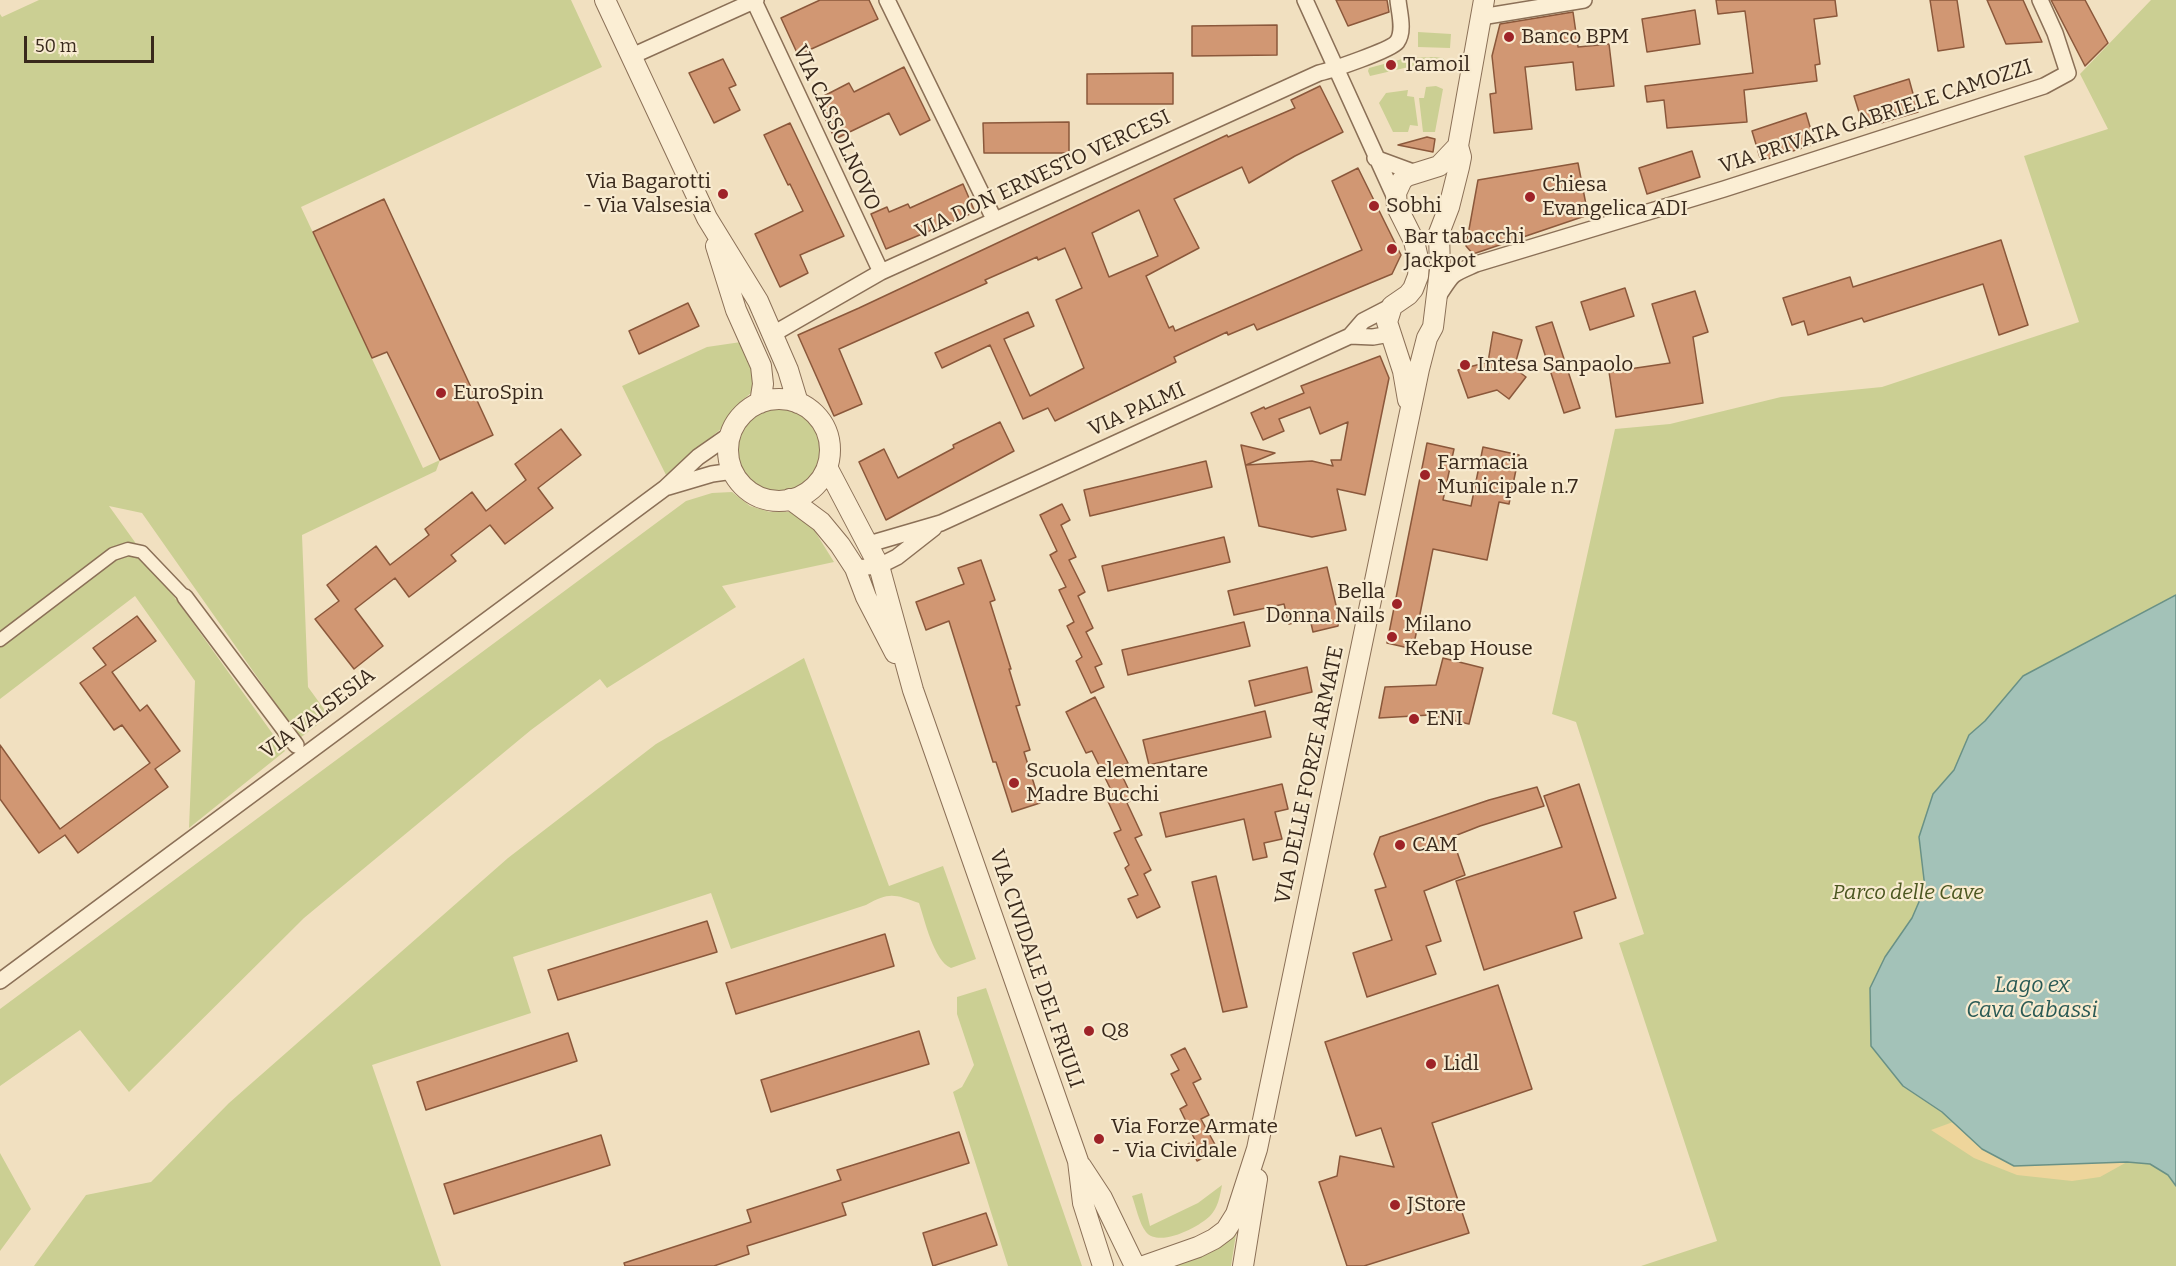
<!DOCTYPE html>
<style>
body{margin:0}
#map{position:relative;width:2176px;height:1266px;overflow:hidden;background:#f1e0c0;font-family:Bitter,serif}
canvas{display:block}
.scale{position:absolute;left:24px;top:36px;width:130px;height:27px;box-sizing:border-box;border:3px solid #39291c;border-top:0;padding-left:8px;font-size:18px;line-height:21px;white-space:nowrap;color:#39291c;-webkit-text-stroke:4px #f8ebd0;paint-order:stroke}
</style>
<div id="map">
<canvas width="2176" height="1266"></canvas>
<div class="scale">50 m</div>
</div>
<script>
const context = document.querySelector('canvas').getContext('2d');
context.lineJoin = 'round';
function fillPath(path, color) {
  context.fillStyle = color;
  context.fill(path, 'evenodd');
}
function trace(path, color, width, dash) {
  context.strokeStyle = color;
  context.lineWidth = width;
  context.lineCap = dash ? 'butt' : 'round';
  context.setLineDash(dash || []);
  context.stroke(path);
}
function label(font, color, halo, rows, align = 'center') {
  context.font = font + ' Bitter,serif';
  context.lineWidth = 4.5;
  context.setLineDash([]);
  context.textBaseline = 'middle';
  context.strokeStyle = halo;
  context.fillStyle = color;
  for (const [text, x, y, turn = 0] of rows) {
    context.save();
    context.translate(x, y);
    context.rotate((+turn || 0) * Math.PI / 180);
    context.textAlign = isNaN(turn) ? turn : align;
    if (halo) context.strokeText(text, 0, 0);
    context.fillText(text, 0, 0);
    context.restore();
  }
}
const green = new Path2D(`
 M39 0H571L602 67 301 207 423 468 440 460 436 471 302 535 308 687 329 716 300 738 142 513 109 506 285 751 189 828 195 681 135 596 0 699V14L2 17Z
 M2151 0H2176V1266H1641L1717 1241 1619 943 1644 934 1576 722 1552 714 1615 429 1670 424 1781 397 1882 387 2079 322 2024 156 2108 129 2080 74Z
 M1418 32 1451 34 1450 48 1418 47Z
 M1434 57 1443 58 1445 60V65L1413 66 1370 76 1368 71 1369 68 1406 58Z
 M1436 86 1443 89 1435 132H1423L1419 98H1424L1426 87Z
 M1408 90 1407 96 1414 97 1418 126 1410 125 1408 132H1393L1379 103 1386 93Z
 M741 342 755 374 752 392 737 405 722 428 666 475 622 386 707 347Z
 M736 450a43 43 0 1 1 86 0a43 43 0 1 1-86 0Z
 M732 492 750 506 770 512H793L811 525 834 562 722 586 736 607 607 688 600 679 531 730 304 918 129 1092 80 1030 0 1086V1009L686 501 712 493Z
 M804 658 889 886 943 866 976 959 951 968C934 961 925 921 919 903 894 894 889 892 866 905L731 949 711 893 513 957 531 1013 372 1065 441 1266H34L86 1195 151 1182 229 1103 508 858 656 744Z
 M986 988 1072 1237 1082 1266H1008L953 1092 962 1087 974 1065 957 1014V997Z
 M0 1153 31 1209 0 1251Z
 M1222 1185C1220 1196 1218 1208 1210 1216 1199 1227 1159 1248 1146 1232 1139 1223 1136 1207 1132 1196L1142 1193 1150 1226 1198 1203Z
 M1236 1234 1231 1266H1174L1200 1255Z`);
const sand = new Path2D(`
 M1953 1122 1982 1149 2014 1166 2127 1162 2100 1177 2072 1181 2017 1175 1974 1158 1931 1130Z`);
const water = new Path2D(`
 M2176 595V1186L2168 1175 2150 1164 2127 1162 2014 1166 1982 1149 1942 1112 1903 1086 1871 1046 1870 988 1885 957 1912 918 1925 888 1919 837 1933 794 1954 770 1969 735 1985 721 2023 676Z`);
const building = new Path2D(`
 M820 0H869L878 19 798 55 781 18Z
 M1336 0H1387L1389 12 1348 26Z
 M1716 0H1835L1837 16 1814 19 1820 64 1815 65 1817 81 1744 90 1747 122 1667 128 1664 100 1647 102 1645 86 1753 73 1745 11 1718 14Z
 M1930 0H1957L1964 47 1938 51Z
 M1987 0H2023L2042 42 2006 44Z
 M2051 0H2085L2108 43 2085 66Z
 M1695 10 1700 44 1647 52 1642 19Z
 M1573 12 1578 47 1609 44 1614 86 1576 90 1573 62 1525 67 1532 129 1494 133 1490 94 1496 93 1492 56 1500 24Z
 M1277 25V55L1192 56V26Z
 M723 59 736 85 729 88 740 110 714 123 689 73Z
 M904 67 930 120 900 135 889 113 835 139 816 100 849 83 854 92Z
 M1173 73V104H1087V74Z
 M1909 79 1918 112 1864 128 1854 96Z
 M1320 86 1343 132 1295 156 1249 183 1242 167 1174 199 1199 248 1146 276 1169 328 1173 326 1175 331 1362 250 1332 181 1358 168 1401 255 1392 274 1257 330 1254 324 1228 335 1227 332 1174 357 1176 362 1055 421 1048 408 1023 419 990 345 942 368 935 353 1028 312 1034 326 1004 339 1030 396 1084 368 1056 300 1082 288 1065 248 1038 260 1037 257 985 280 987 283 839 349 862 404 834 416 798 335 859 308 1227 135 1228 137 1295 108 1291 100ZM1139 210 1158 256 1109 277 1092 233Z
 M1806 113 1815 144 1761 161 1752 131Z
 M1069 122V153H984L983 123Z
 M790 123 844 236 800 255 808 273 780 287 755 234 803 211 790 184 788 185 764 135Z
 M1427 137 1435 139 1433 152 1398 145Z
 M1692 151 1700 177 1647 194 1639 168Z
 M1578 163 1588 215 1473 254 1466 246 1478 180Z
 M963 184 975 212 886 249 871 214 887 207 889 212 908 204 910 208Z
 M384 199 493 435 440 460 387 352 372 358 313 232Z
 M2001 240 2028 325 1999 335 1983 284 1864 322 1862 318 1808 335 1804 321 1792 325 1783 298 1850 277 1853 287Z
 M1625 288 1634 316 1590 330 1581 302Z
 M1695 291 1708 332 1693 337 1703 403 1616 417 1609 372 1670 363 1652 304Z
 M688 303 699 326 639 354 629 331Z
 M1552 322 1580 408 1564 413 1536 327Z
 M1493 332 1522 340 1514 368 1526 377 1509 399 1497 390 1468 398 1458 370 1488 362Z
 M1380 356 1389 378 1365 495 1337 489 1346 530 1312 537 1259 526 1241 445 1275 453 1246 465 1312 461 1333 466 1331 460H1341L1348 422 1320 434 1310 407 1279 419 1284 431 1263 440 1251 413 1264 407 1265 409 1304 393 1301 386Z
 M1000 422 1014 451 886 520 859 462 884 449 898 478 954 448 953 445Z
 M561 429 581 455 538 488 553 508 505 544 490 525 451 555 456 561 409 597 395 578 355 609 383 646 354 669 315 619 339 601 327 585 376 546 390 565 429 535 425 529 472 492 486 511 526 480 515 464Z
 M1427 443 1454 449 1443 500 1471 506 1483 447 1519 455 1509 504 1499 502 1487 560 1433 549 1413 649 1387 643Z
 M1206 461 1212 487 1090 516 1084 490Z
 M1062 504 1070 520 1061 525 1076 557 1069 560 1085 592 1078 596 1093 628 1086 632 1102 664 1095 667 1104 687 1091 693 1076 661 1082 657 1067 626 1074 622 1059 590 1066 587 1050 555 1057 551 1040 515Z
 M1224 537 1230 562 1108 591 1102 566Z
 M981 560 995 600 990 602 1011 669H1009L1020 705 1016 706 1030 750 1024 752 1040 803 1012 812 996 762H993L949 621 926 630 916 602 964 584 958 568Z
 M1327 567 1339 618 1338 626 1313 632 1310 619 1289 624 1284 604 1234 615 1228 591Z
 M137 616 156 641 112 672 140 711 147 705 180 751 155 769 168 787 78 853 65 835 39 853 0 799V745L60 829 150 763 122 725 114 730 80 683 106 665 93 648Z
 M1244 622 1250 646 1128 675 1122 650Z
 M1443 658 1483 668 1469 724 1430 715 1379 718 1385 687 1436 685Z
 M1307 667 1312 692 1255 706 1249 681Z
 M1095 697 1128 763 1118 767 1133 799 1127 803 1142 835 1135 838 1151 870 1144 874 1160 907 1137 918 1128 899 1138 895 1125 868 1129 865 1114 833 1121 830 1106 797 1113 794 1092 751 1086 753 1066 712Z
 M1265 711 1271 737 1149 765 1143 740Z
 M1282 784 1288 809 1275 812 1282 839 1264 843 1267 857 1253 860 1244 819 1166 837 1160 813Z
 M1579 784 1616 898 1574 912 1582 938 1484 970 1456 881 1562 847 1544 796Z
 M1537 787 1544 806 1480 826 1452 837 1465 875 1424 891 1441 941 1426 946 1436 974 1367 997 1353 953 1392 940 1375 890 1386 887 1374 854 1380 837 1489 800Z
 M1216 876 1247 1007 1223 1012 1192 882Z
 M707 921 717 952 558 1000 548 970Z
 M885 934 894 966 736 1014 726 983Z
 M1498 985 1532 1089 1432 1123 1469 1233 1364 1266H1347L1319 1182 1337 1176 1340 1156 1394 1167 1381 1128 1356 1136 1325 1042Z
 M919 1031 929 1064 771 1112 761 1080Z
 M568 1033 577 1061 426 1110 417 1082Z
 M1185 1048 1201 1079 1193 1083 1209 1115 1201 1119 1218 1150 1197 1161 1188 1144 1195 1140 1180 1109 1187 1105 1171 1074 1179 1070 1171 1055Z
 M959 1132 969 1163 842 1203 846 1215 747 1246 749 1254 714 1266H625L624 1263 751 1222 747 1210 841 1180 837 1170Z
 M601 1135 610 1165 454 1214 444 1184Z
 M986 1213 997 1245 933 1266 923 1233Z`);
const pedestrian = new Path2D(`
 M0 640 113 554 128 549 142 552 185 597`);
const minor = new Path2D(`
 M887 0 994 219
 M1305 0 1396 200
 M754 1 881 272
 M1481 17 1584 0
 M632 56 756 0
 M1375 158 1413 172
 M1439 295C1454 272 1451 275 1476 264L1724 189 2044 86 2068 73 2055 33 2040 0
 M773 334 881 272 1319 73C1332 70 1391 50 1397 42 1405 31 1399 12 1398 0
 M1350 336 1373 337 1390 334
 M668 487 712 474 733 471
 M869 544 941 523 1350 336 1363 321 1392 306
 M855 568 879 566 897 557 934 528
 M185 597 296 745
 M0 981 665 488 698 457 731 434`);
const tertiary = new Path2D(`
 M605 0 707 218 758 301 788 370 798 403
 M716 246 736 310 761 366 763 384 760 403
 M728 450a51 51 0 1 1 102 0a51 51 0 1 1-102 0Z
 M1408 400 1403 371 1387 322 1392 306 1408 295 1413 289 1418 276 1419 263 1414 241 1397 207 1396 193 1402 180 1407 176 1439 166 1458 146
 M827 467 879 566 913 690 1078 1161 1083 1203 1103 1266
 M790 499 821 522 840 545 855 568 866 597 895 653
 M1081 1166 1102 1198 1135 1266
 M1144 1266 1198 1247 1214 1239 1226 1230 1236 1214 1257 1149 1419 369 1427 338 1433 327 1440 270 1439 233 1449 207 1459 167 1461 157 1458 146 1484 0
 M1243 1266 1257 1179`);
const markers = [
 [1509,37,6,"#9e2328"],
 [1391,65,6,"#9e2328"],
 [723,194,6,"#9e2328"],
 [1530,197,6,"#9e2328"],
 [1374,206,6,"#9e2328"],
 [1392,249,6,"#9e2328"],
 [1465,365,6,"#9e2328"],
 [441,393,6,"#9e2328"],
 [1425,475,6,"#9e2328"],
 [1397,604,6,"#9e2328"],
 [1392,637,6,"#9e2328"],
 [1414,719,6,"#9e2328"],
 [1014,783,6,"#9e2328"],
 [1400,845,6,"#9e2328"],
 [1089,1031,6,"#9e2328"],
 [1431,1064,6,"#9e2328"],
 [1099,1139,6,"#9e2328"],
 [1395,1205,6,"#9e2328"]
];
const poiNames = [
 ["Banco BPM",1521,37],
 ["Tamoil",1403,65],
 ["Via Bagarotti",711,182,"right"],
 ["- Via Valsesia",711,206,"right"],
 ["Chiesa",1542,185],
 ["Evangelica ADI",1542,209],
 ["Sobhi",1386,206],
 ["Bar tabacchi",1404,237],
 ["Jackpot",1404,261],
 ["Intesa Sanpaolo",1477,365],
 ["EuroSpin",453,393],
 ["Farmacia",1437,463],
 ["Municipale n.7",1437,487],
 ["Bella",1385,592,"right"],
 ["Donna Nails",1385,616,"right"],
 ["Milano",1404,625],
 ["Kebap House",1404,649],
 ["ENI",1426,719],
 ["Scuola elementare",1026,771],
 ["Madre Bucchi",1026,795],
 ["CAM",1412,845],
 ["Q8",1101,1031],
 ["Lidl",1443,1064],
 ["Via Forze Armate",1111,1127],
 ["- Via Cividale",1111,1151],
 ["JStore",1407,1205]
];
const streetNames = [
 ["VIA PRIVATA GABRIELE CAMOZZI",1876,117,-18],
 ["VIA CASSOLNOVO",836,128,65],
 ["VIA DON ERNESTO VERCESI",1043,175,-25],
 ["VIA PALMI",1137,410,-24],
 ["VIA VALSESIA",318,714,-37],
 ["VIA DELLE FORZE ARMATE",1310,775,-78],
 ["VIA CIVIDALE DEL FRIULI",1036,969,71]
];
const parkNames = [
 ["Parco delle Cave",1908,893]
];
const waterNames = [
 ["Lago ex",2032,986],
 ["Cava Cabassi",2032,1011]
];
fillPath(green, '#cbcf93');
fillPath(sand, '#eed59b');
fillPath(water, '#a3c2b8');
trace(water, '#699186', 1.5);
fillPath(building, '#d19773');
trace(building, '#8b583b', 1.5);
trace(pedestrian, '#8b7057', 15);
trace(minor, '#8b7057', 18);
trace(tertiary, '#8b7057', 22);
trace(pedestrian, '#fbeed4', 12);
trace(minor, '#fbeed4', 15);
trace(tertiary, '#fbeed4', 20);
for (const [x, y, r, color] of markers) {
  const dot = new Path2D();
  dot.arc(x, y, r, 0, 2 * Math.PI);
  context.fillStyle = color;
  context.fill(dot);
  trace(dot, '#f8ebd0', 2);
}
label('21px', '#39291c', '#f8ebd0', poiNames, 'left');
label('21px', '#39291c', '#f8ebd0', streetNames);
label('italic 21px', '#4c5721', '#f8ebd0', parkNames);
label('italic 22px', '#2a5a55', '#f8ebd0', waterNames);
</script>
